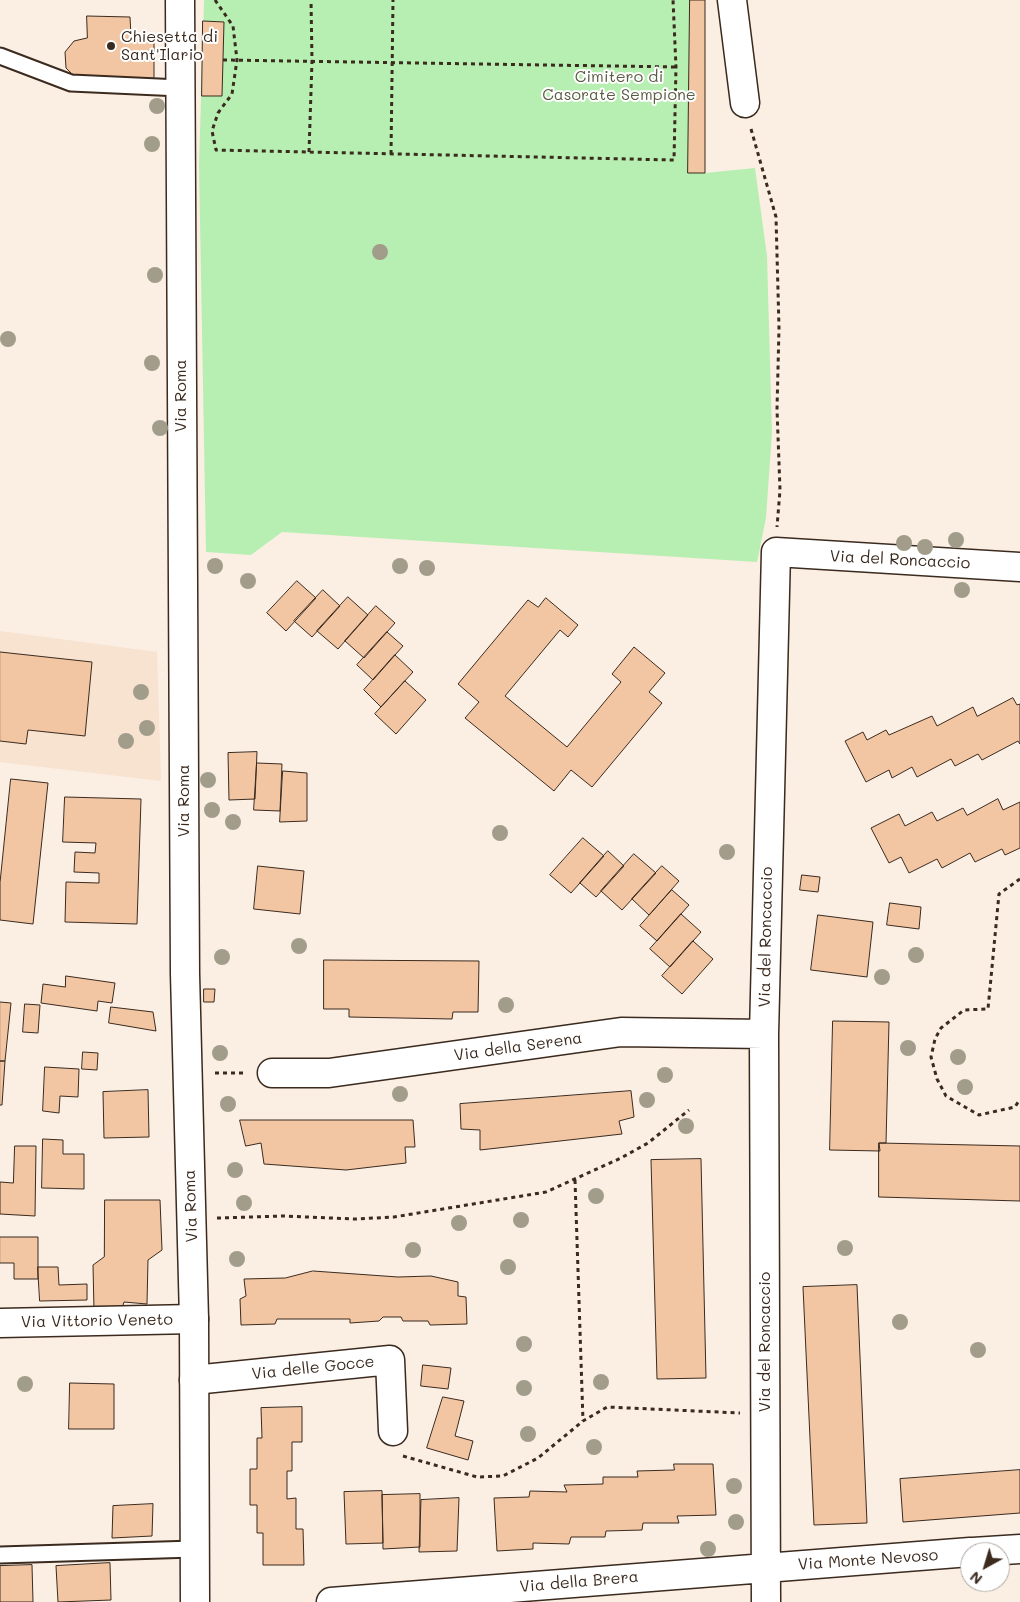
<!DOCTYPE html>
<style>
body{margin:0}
#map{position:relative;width:1020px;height:1602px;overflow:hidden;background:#fbeee3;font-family:Mali,sans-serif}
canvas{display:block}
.north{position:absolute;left:960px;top:1542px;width:50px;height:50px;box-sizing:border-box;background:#fff;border:1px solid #b1aaa5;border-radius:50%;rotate:219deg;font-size:14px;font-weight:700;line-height:20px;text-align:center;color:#3b2a1e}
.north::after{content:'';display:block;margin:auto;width:18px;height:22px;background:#3b2a1e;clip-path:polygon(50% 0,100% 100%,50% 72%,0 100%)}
</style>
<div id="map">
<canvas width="1020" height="1602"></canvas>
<div class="north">N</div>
</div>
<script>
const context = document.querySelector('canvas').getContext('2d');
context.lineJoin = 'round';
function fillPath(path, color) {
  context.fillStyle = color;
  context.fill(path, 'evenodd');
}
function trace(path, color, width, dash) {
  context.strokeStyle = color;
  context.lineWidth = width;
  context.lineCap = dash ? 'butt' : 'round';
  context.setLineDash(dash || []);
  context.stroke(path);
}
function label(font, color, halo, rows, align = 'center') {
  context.font = font + ' Mali,sans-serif';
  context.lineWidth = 4;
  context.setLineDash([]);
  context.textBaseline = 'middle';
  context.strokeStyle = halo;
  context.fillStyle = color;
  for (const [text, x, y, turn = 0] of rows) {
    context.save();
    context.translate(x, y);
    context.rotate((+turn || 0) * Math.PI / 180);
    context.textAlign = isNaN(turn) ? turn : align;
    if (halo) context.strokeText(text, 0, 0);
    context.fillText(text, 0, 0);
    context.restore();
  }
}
const built = new Path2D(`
 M0 631 157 652 161 781 0 762Z`);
const green = new Path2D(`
 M204 0H705V173L755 168 767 256 772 432 766 518 757 562 282 532 251 555 206 552 199 165Z`);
const building = new Path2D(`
 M690 0H705V173H688Z
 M87 16 130 17 131 36 154 37V81L75 77 66 68 65 52 74 41 87 38Z
 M203 21 224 22 222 96H202Z
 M297 581 316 598 286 631 267 613Z
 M323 590 340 606 312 637 294 621Z
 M348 597 368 615 338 649 317 631Z
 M546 598 578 625 568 637 560 630 505 696 567 747 621 682 612 674 634 647 665 673 649 692 662 703 592 787 571 770 554 791 465 718 479 702 458 684 528 600 538 607Z
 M376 606 395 623 364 658 345 641Z
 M387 632 403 646 373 680 357 665Z
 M0 652 92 662 85 736 28 730 26 744 0 741Z
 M395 655 413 672 381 707 364 690Z
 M405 681 426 700 396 734 375 714Z
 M1013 698 1017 705 1020 704V744L1018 741 982 760 978 754 955 766 951 759 917 777 912 767 892 778 889 770 866 782 845 741 863 732 867 740 886 730 889 735 932 716 937 726 973 707 977 716Z
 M257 752 255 799 229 800 228 753Z
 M257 763 282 764 280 811 254 810Z
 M283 771 307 773V821L280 822Z
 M11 779 48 783 33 924 0 920V883Z
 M65 797 141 799 137 924 65 922 66 882 99 883V873L74 872 75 852 95 853 96 843 63 842Z
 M998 799 1003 810 1020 802V848L1005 855 1002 849 975 862 970 853 942 868 937 859 909 873 901 857 889 863 871 828 899 814 905 826 932 812 937 821 963 808 967 815Z
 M583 838 604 856 571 893 550 875Z
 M608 851 624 866 596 897 580 883Z
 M634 854 656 873 622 910 601 891Z
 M258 866 304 871 300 914 254 909Z
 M662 866 679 881 649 915 632 899Z
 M802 875 820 877 818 892 800 890Z
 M672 890 689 905 657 941 640 926Z
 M890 903 921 907 919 929 887 925Z
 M681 914 701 932 670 967 650 949Z
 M818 915 873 922 867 977 811 970Z
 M693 941 713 959 682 994 662 976Z
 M324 960 479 961 478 1012H453L452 1019 349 1017V1009H324Z
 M66 976 115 983 112 1003 98 1001 97 1011 41 1003 43 984 65 987Z
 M204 989H215L214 1002H204Z
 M0 1002 11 1003 5 1061H0Z
 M25 1004 40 1005 38 1033 23 1032Z
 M111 1007 153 1012 156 1031 109 1023Z
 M833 1021 889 1022 886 1143H879L880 1151 830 1150Z
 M83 1052 98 1053 97 1070 82 1069Z
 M0 1061H5L2 1105H0Z
 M45 1067 79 1069 78 1097 60 1096 59 1113 43 1111Z
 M148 1090 149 1137 104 1138 103 1092Z
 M631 1091 634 1117 619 1121 622 1134 480 1150V1130L461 1129 460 1104Z
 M240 1120H413L415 1147H405L406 1163 346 1170 264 1164 261 1143 246 1146Z
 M43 1139 63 1140V1154H84V1189L42 1188Z
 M879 1143 1020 1146V1201L879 1197Z
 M15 1146H36L35 1216 0 1214V1182L13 1183Z
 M701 1159 706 1378 657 1379 651 1160Z
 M105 1200H160L162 1250 148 1260 147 1304 124 1302 121 1312 94 1311 93 1265 104 1257Z
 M0 1237H38V1279H14V1263H0Z
 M38 1267H58L59 1285 87 1284V1300L40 1301Z
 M313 1271 398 1277 431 1276 458 1282V1296L466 1297 467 1324 430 1325 428 1321H403L401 1317H383L379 1321 350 1323V1319H277L275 1324 241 1325 240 1299 246 1296 244 1279 285 1278Z
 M857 1285 867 1523 814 1525 803 1287Z
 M423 1365 451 1368 448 1389 421 1386Z
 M70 1383 114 1384V1429H69Z
 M443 1397 464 1401 455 1436 473 1441 468 1460 427 1448Z
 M302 1407V1442H292V1471H287V1499L296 1498V1529H303L304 1565H263V1533H257V1505H250V1469H257V1438H262L261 1408Z
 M674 1464H713L716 1515 677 1516 679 1523H643L642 1530 606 1531 605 1537H571L569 1544 533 1543V1549L497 1551 494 1498 529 1497 530 1491 567 1492 564 1485 603 1484V1477H638L637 1471 674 1470Z
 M1020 1470V1513L903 1522 900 1479Z
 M382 1491 383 1543 346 1544 344 1492Z
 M420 1494V1547L383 1549 382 1495Z
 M459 1498 457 1551 419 1552 421 1500Z
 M153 1504 152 1536 112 1538 113 1506Z
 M110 1563 111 1600 58 1602 56 1566Z
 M32 1565 33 1602H0V1566Z`);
const path = new Path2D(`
 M215 0 233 26 237 60 232 94 218 113 212 131 216 150 674 160 676 67 673 0
 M223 60 676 67
 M751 129 776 217 779 328 777 409 780 490 777 527
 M309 152 312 61 311 0
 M391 154 393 0
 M1020 879 999 894 988 1009 964 1010 941 1028 935 1039 931 1057 937 1079 946 1096 979 1115 1015 1107 1020 1099
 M215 1073H246
 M575 1180 583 1421
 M217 1218 283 1216 355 1219 394 1217 546 1192 621 1158 648 1143 689 1110
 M403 1456 477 1477 503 1476 538 1458 583 1421 607 1407 740 1413`);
const service = new Path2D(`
 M0 56 71 83 180 88
 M0 1555 194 1549`);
const minor = new Path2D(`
 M732 0 745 103
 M272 1073H329L621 1032 764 1034
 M0 1323 194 1319
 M194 1380 390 1360 393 1431
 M973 1552 1020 1549
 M331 1602 970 1552
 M766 1602 764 1034 776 552 1020 567`);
const tertiary = new Path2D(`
 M180 0 185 974 194 1319 195 1602`);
const trees = [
 [157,106],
 [152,144],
 [380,252],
 [155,275],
 [8,339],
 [152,363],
 [160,428],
 [956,540],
 [904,543],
 [925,547],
 [215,566],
 [400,566],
 [427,568],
 [248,581],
 [962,590],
 [141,692],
 [147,728],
 [126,741],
 [208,780],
 [212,810],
 [233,822],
 [500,833],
 [727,852],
 [299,946],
 [916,955],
 [222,957],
 [882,977],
 [506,1005],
 [908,1048],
 [220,1053],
 [958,1057],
 [665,1075],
 [965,1087],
 [400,1094],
 [647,1100],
 [228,1104],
 [686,1126],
 [235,1170],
 [596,1196],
 [244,1203],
 [521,1220],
 [459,1223],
 [845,1248],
 [413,1250],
 [237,1259],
 [508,1267],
 [900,1322],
 [524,1344],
 [978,1350],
 [601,1382],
 [25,1384],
 [524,1388],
 [528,1434],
 [594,1447],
 [734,1486],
 [736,1522],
 [708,1549]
];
const markers = [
 [111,46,5,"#3b2a1e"]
];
const poiNames = [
 ["Chiesetta di",121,37],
 ["Sant'Ilario",121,55]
];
const parkNames = [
 ["Cimitero di",619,77],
 ["Casorate Sempione",619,95]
];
const streetNames = [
 ["Via Roma",181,396,-90],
 ["Via del Roncaccio",900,560,3],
 ["Via Roma",184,801,-90],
 ["Via del Roncaccio",766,937,-89],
 ["Via della Serena",518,1047,-8],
 ["Via Roma",191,1206,-92],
 ["Via Vittorio Veneto",97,1321,-1],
 ["Via del Roncaccio",765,1342,-90],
 ["Via delle Gocce",313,1368,-6],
 ["Via Monte Nevoso",868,1560,-4],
 ["Via della Brera",579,1582,-5]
];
fillPath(built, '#f8e2d0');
fillPath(green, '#b7efb2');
fillPath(building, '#f2c6a2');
trace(building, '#3b2a1e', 1);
trace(service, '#3b2a1e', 19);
trace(minor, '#3b2a1e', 31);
trace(tertiary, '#3b2a1e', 31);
trace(path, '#3b2a1e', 3, [4, 4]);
trace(service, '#fff', 15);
trace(minor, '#fff', 28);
trace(tertiary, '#fff', 28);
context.fillStyle = '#a29d8b';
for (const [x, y] of trees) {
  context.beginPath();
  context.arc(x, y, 8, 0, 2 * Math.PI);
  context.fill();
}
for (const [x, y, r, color] of markers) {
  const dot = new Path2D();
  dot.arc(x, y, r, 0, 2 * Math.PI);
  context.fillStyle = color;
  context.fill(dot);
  trace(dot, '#fff', 2);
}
label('16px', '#3b2a1e', '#fff', poiNames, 'left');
label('16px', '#5a5b43', '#fff', parkNames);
label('16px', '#3b2a1e', '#fff', streetNames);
</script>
